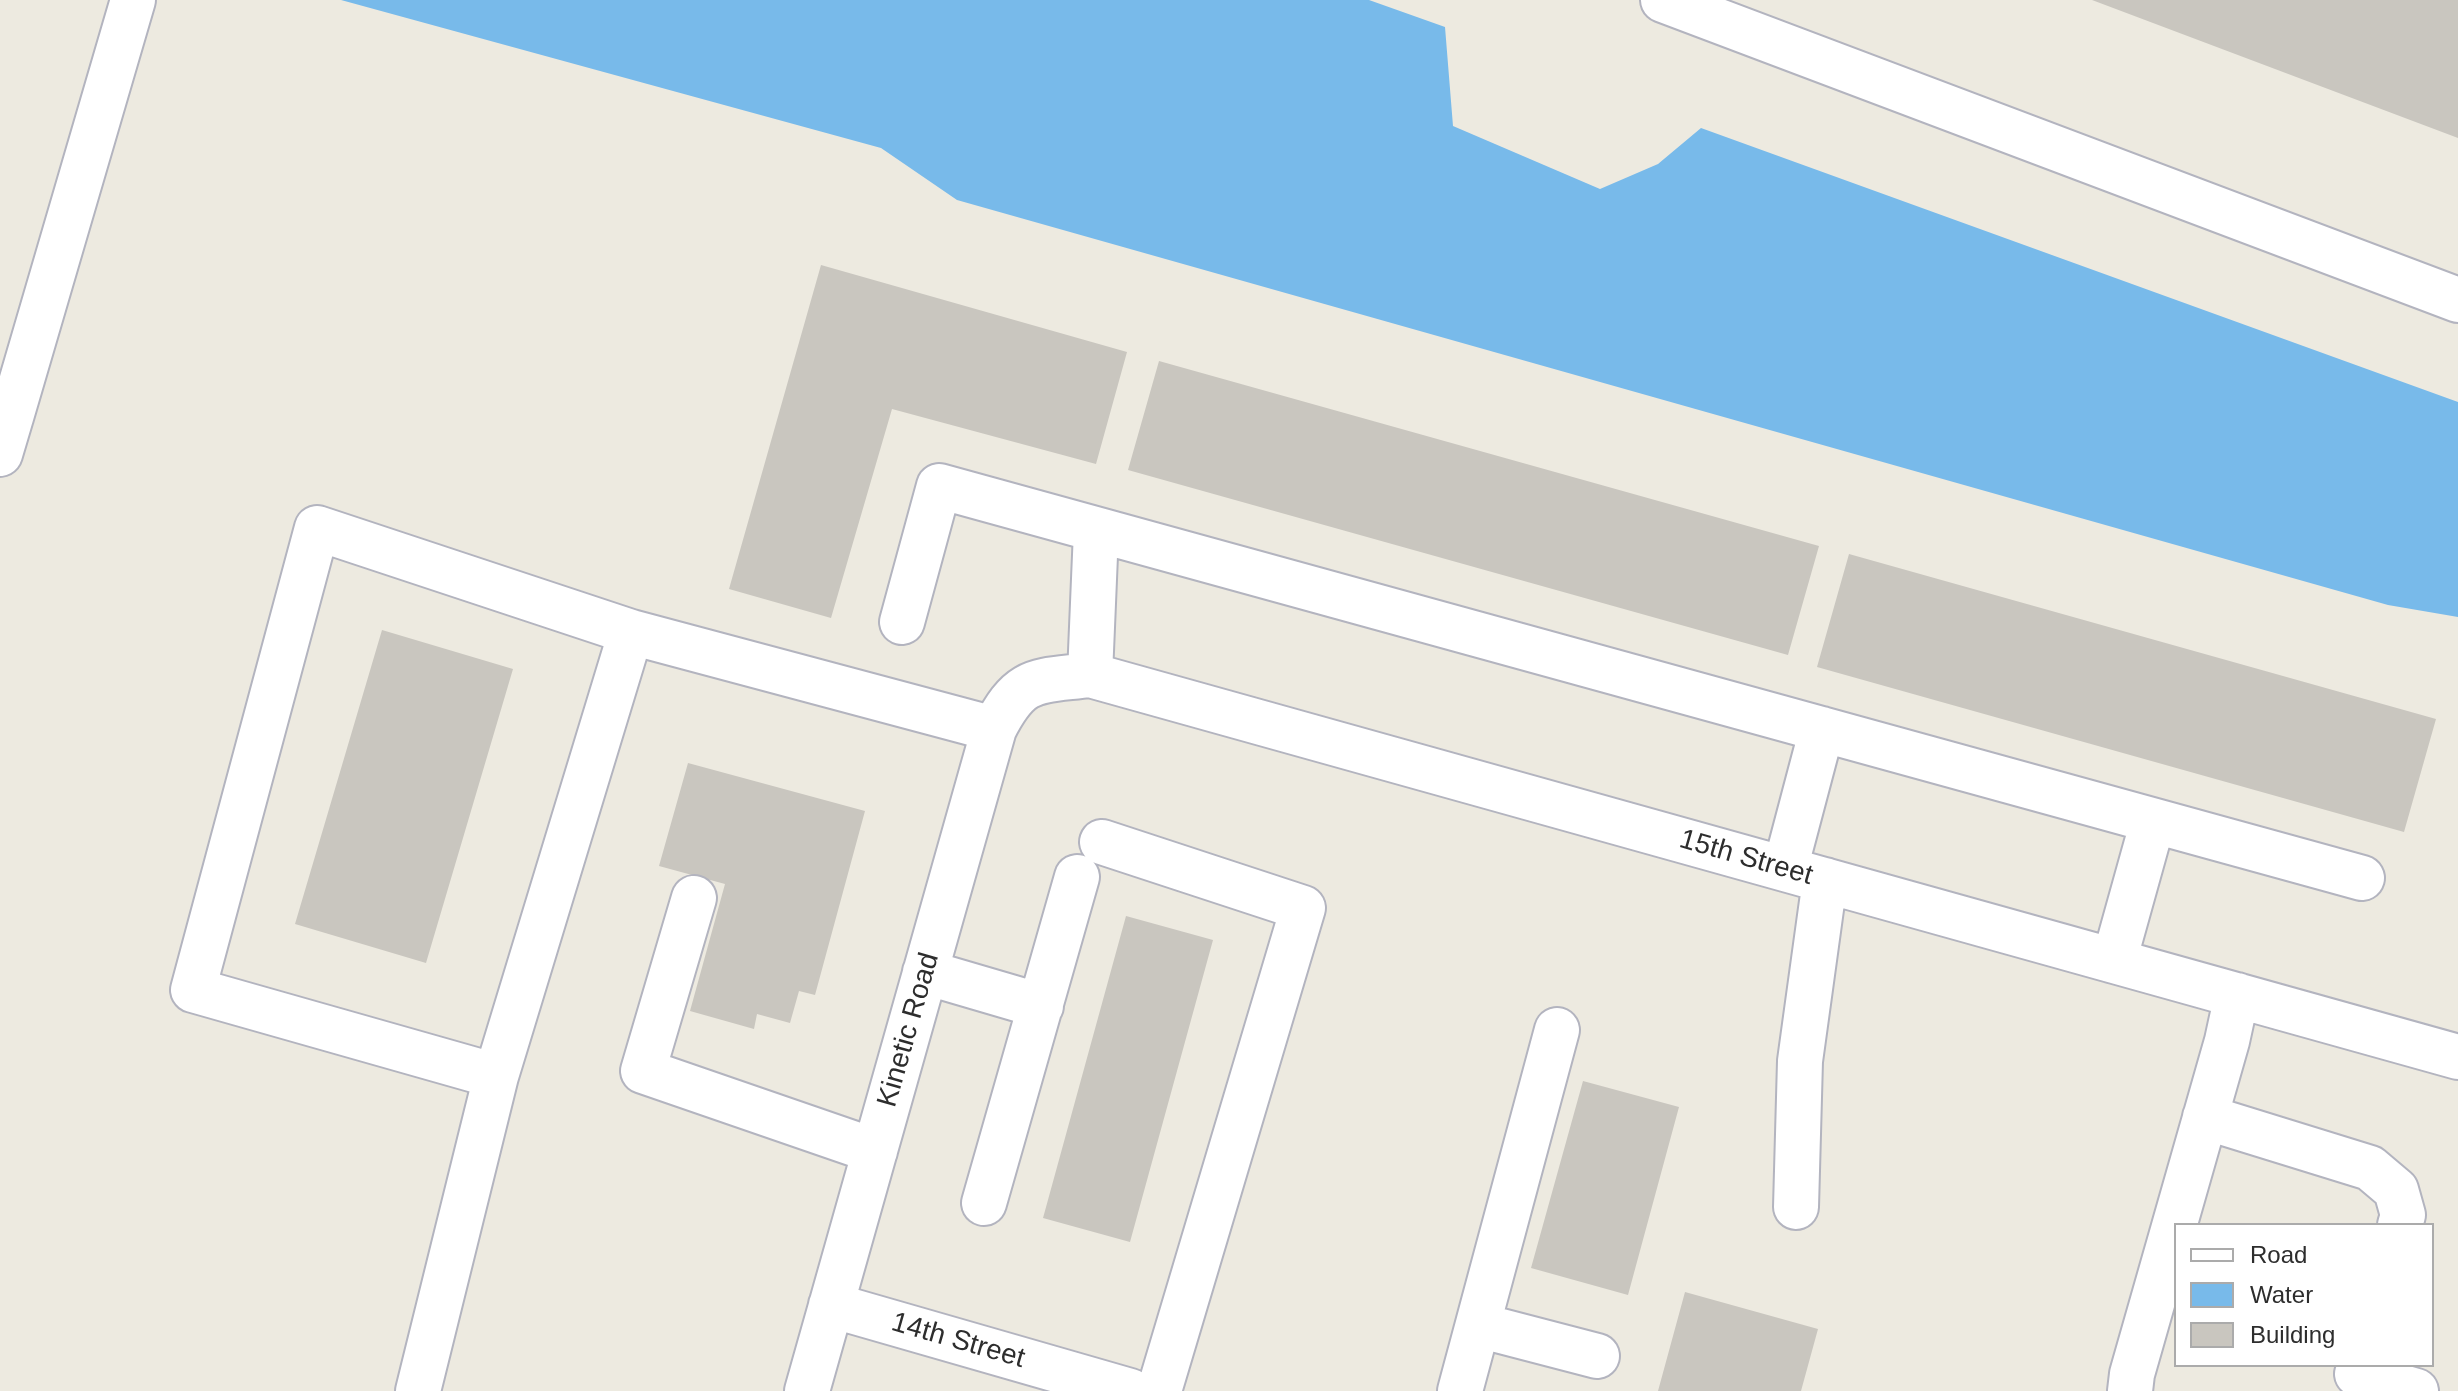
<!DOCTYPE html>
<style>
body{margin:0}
#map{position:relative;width:2458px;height:1391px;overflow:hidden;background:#edeae0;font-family:Arial,sans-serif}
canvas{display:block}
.legend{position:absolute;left:2174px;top:1223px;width:260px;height:144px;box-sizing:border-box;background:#fff;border:2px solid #ababab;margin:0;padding:10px 14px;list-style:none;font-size:24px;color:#2d2d2d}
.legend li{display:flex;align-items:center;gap:16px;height:40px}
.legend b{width:40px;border:2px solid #ababab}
</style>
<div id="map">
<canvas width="2458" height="1391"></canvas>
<ul class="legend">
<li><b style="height:10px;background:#fff"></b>Road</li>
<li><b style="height:22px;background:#78baea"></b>Water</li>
<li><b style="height:22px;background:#c9c6bf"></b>Building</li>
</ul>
</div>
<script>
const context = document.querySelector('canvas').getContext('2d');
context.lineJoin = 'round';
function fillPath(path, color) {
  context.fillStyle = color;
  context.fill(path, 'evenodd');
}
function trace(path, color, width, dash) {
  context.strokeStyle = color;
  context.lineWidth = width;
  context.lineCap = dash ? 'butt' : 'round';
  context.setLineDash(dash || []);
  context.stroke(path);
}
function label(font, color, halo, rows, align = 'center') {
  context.font = font + ' Arial,sans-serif';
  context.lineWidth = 6;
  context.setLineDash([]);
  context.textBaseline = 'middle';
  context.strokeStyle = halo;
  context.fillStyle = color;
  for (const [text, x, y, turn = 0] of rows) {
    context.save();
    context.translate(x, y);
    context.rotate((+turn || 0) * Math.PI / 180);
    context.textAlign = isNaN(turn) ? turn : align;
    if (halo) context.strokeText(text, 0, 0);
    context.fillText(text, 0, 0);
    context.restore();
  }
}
const water = new Path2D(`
 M341 0H1369L1445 27 1453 126 1600 189 1658 164 1701 128 2458 402V617L2388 605 957 200 881 148Z`);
const building = new Path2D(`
 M2092 0H2458V138Z
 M821 265 1127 352 1096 464 892 409 831 618 729 589Z
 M1159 361 1819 546 1788 655 1128 470Z
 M1849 554 2436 719 2404 832 1817 667Z
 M382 630 513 669 426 963 295 924Z
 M688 763 865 811 815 995 799 991 790 1023 757 1014 754 1029 690 1011 725 884 659 866Z
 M1126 916 1213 940 1130 1242 1043 1218Z
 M1583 1081 1679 1107 1628 1295 1531 1268Z
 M1685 1292 1818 1329 1801 1391H1658Z`);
const minor = new Path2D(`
 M1663 0 2458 300
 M0 414 11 417 0 454
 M11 417 133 0
 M902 622 939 486 2362 878
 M1090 675 1096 531
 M1102 842 1303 908 1159 1391
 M1785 869 1822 729
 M694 898 643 1071 875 1151
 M2114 961 2153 821
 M925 972 1041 1006
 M496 1076 193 990 317 528 631 632
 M2205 1117 2370 1168 2396 1190 2403 1215 2400 1225
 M984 1203 1077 877
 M1796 1207 1800 1061 1825 880
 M831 1305 1130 1391
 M1478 1325 1597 1356
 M2357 1374 2416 1391
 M418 1391 496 1076 631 632 994 729
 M807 1391 994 729C1021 676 1035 682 1090 675L2458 1057
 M1460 1391 1557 1030
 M2130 1391 2132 1374 2227 1041 2237 995`);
const streetNames = [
 ["15th Street",1746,858,16],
 ["Kinetic Road",909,1030,-74],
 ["14th Street",958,1341,16]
];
fillPath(water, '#78baea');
fillPath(building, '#c9c6bf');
trace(minor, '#b3b4bf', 48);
trace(minor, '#fff', 44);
label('28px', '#2d2d2d', '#fff', streetNames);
</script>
